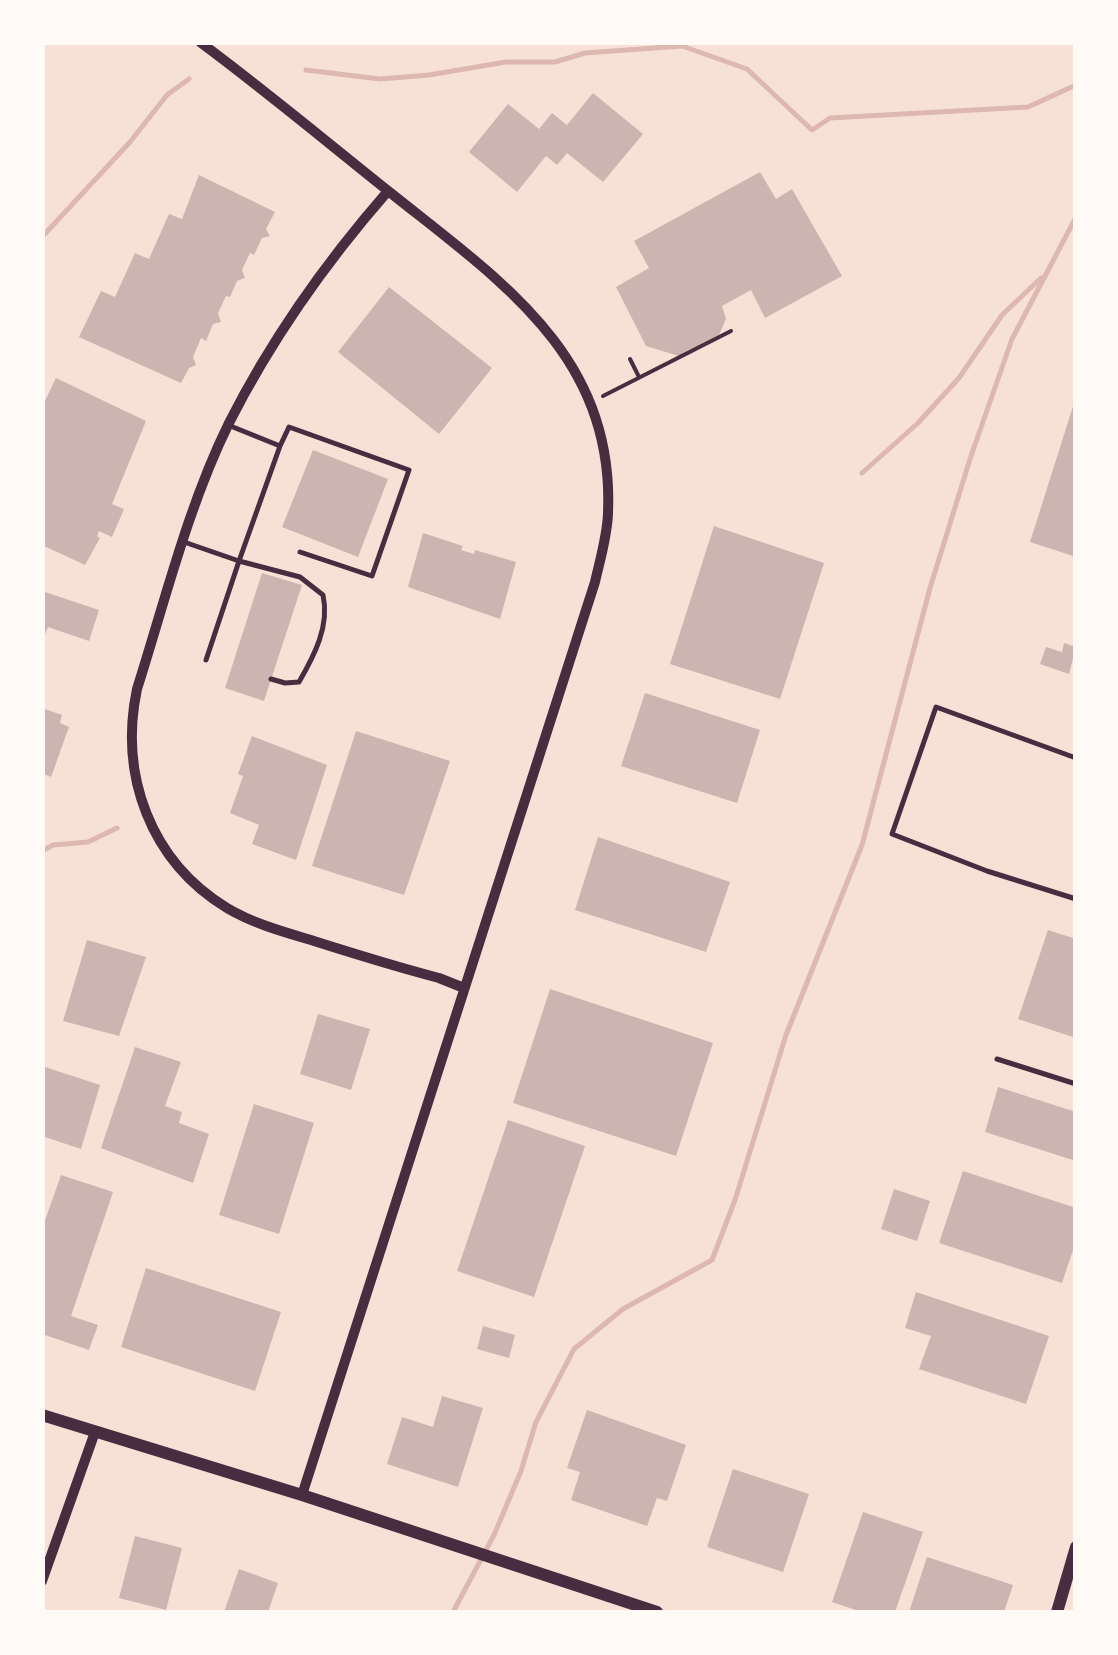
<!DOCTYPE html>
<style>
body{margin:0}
#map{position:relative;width:1118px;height:1655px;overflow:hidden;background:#f7e1d7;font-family:Literata,serif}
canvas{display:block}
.frame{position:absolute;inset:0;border:45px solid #fffaf5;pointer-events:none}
</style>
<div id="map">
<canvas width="1118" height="1655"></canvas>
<div class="frame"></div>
</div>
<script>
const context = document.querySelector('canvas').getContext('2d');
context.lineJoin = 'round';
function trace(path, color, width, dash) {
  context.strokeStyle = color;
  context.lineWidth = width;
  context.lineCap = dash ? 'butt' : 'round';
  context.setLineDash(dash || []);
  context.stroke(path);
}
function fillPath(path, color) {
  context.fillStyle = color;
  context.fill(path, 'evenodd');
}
const stream = new Path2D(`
 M306 70 380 79 429 75 506 62H555L585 53 682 46 747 69 812 130 830 118 1028 107 1076 85
 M42 237 130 142 167 95 189 79
 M862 473 918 423 959 378 1002 315 1041 278
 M42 851 53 845 88 842 117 828
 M453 1612 494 1535 521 1471 536 1422 574 1349 623 1309 712 1260 735 1200 786 1035 862 845 930 588 971 456 1012 339 1076 217`);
const building = new Path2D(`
 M593 93 643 134 603 182 567 153 557 165 546 156 517 192 469 152 508 104 539 129 552 113 567 125Z
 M760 172 776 199 792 189 842 276 765 318 751 290 722 306 726 319 719 335 679 356 646 346 616 287 649 268 634 241Z
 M199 175 275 212 266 229 270 236 262 238 254 255 250 253 242 270 245 278 237 281 230 297 226 296 218 313 221 322 213 324 206 341 201 338 193 357 196 365 189 368 181 383 79 337 101 291 115 297 135 253 149 259 169 214 182 219Z
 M389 287 492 368 439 434 338 352Z
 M56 378 146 421 112 504 124 509 112 537 99 531 97 536 100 538 85 565 42 545V407Z
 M1075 400H1076V557L1030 542Z
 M313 450 388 479 358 557 282 527Z
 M714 526 824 563 780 699 670 664Z
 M423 533 463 546 461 550 474 554 475 550 516 562 500 619 408 587Z
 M262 573 302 585 264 701 225 688Z
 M42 591 99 610 89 641 48 627 42 642Z
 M1064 643 1076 647 1069 674 1040 664 1046 647 1062 652Z
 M645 693 760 730 737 803 621 766Z
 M42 708 62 715 60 723 69 727 51 777 42 773Z
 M356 731 450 761 404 895 312 866Z
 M252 736 327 765 296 860 252 844 259 825 230 813 243 776 238 774Z
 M598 837 730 882 706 952 575 910Z
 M1048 930 1076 939V1038L1018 1019Z
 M87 940 146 957 119 1036 63 1021Z
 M550 989 713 1043 676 1156 513 1103Z
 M318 1014 370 1029 351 1090 300 1074Z
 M135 1047 181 1062 165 1106 182 1112 179 1123 209 1134 193 1183 101 1148Z
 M42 1066 100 1085 81 1149 42 1136Z
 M998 1087 1076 1112V1161L985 1132Z
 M254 1104 314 1123 279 1234 219 1215Z
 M508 1120 585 1146 534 1297 457 1271Z
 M963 1171 1076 1208V1241L1062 1283 939 1243Z
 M61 1175 113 1192 71 1316 98 1325 89 1350 42 1334V1229Z
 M894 1189 930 1201 917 1241 881 1229Z
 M146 1268 281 1312 255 1391 121 1347Z
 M916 1292 1049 1336 1026 1404 919 1369 931 1336 905 1328Z
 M483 1326 515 1335 509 1358 477 1349Z
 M442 1396 483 1408 458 1487 387 1464 402 1417 433 1427Z
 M587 1410 686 1445 667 1501 657 1498 647 1526 571 1500 580 1472 567 1468Z
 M733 1469 809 1494 783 1572 707 1547Z
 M863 1512 923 1532 895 1612H862L832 1602Z
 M135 1536 182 1548 166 1610 119 1598Z
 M927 1557 1013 1585 1004 1612H909Z
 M239 1569 278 1583 268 1612H224Z`);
const path = new Path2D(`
 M630 359 639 377
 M603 396 731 331`);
const service = new Path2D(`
 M280 446 289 427 409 470 372 576 300 552
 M184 542 239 561 280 446 228 425
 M206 660 239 561 300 577 323 595C330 626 314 656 299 682L285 683 271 679
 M1076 758 936 707 892 834 987 871 1076 899
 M997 1059 1076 1084`);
const minor = new Path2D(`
 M200 42C266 91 328 143 392 194 502 282 615 356 608 514 607 537 600 560 595 582L302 1495
 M388 191C326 262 272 338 229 423 188 506 165 601 137 689 119 775 150 861 227 908 254 924 284 932 314 941 355 954 397 967 439 978L464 988
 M42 1581 95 1432`);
const tertiary = new Path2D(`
 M42 1415 302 1495 657 1612
 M1057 1612 1076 1547`);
trace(stream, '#dcb8b0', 5);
fillPath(building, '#ccb4b1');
trace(path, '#4a2c40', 4);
trace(service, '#4a2c40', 5);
trace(minor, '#4a2c40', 10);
trace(tertiary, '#4a2c40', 12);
</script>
